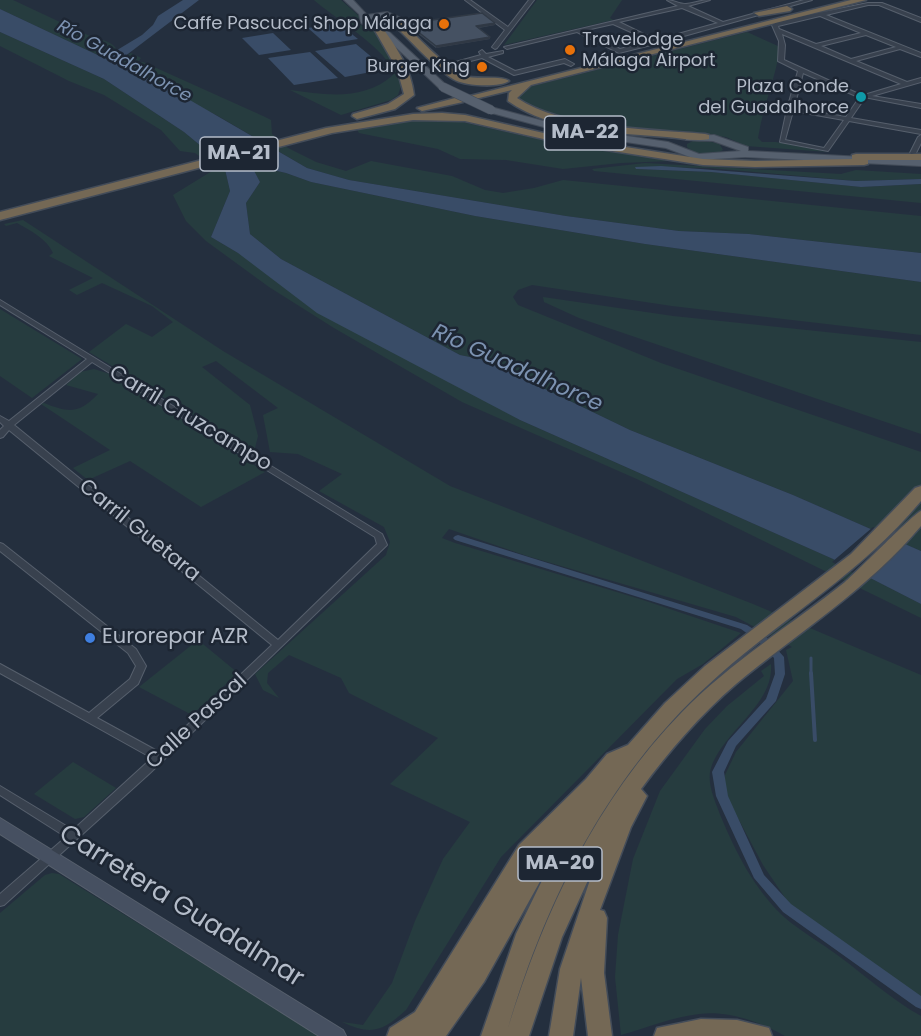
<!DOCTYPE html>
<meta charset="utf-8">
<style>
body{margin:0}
canvas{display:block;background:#242f3e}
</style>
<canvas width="921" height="1036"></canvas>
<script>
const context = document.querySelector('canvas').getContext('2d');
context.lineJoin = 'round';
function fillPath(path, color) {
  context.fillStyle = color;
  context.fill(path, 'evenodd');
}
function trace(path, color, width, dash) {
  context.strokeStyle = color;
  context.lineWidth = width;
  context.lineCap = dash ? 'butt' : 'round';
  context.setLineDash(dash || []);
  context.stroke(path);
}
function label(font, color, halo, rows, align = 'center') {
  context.font = font + ' Poppins,sans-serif';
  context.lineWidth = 5;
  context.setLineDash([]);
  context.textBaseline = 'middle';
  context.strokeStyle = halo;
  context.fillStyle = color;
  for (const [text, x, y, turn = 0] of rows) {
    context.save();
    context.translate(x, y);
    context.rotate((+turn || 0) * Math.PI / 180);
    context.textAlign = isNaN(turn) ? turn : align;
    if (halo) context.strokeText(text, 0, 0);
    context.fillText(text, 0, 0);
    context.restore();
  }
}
const green = new Path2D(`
 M0 0H13L94 38C103 40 113 42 117 50L104 58 0 9Z
 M314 0H341L359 16 358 24 375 30 382 37 402 83 398 95 391 100 341 115 290 90C326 95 364 101 393 75 394 53 330 15 314 0Z
 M537 0H622L610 18 613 20 504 45Z
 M0 32 104 79 184 132 224 165 230 191 211 237 520 420 833 559 921 604V618L639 480 462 402 334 328 269 287 206 241 186 221 173 195 212 171V165L195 153 180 151 161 130 104 95 69 81 0 46Z
 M747 32 780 47C776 77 763 106 758 138L762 142H776L828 152 746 146 726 137 710 135C662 132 557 127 518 99V95L529 87Z
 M131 53 141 58 137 63 143 62 263 116 271 120 272 134 288 148 316 162 346 171 371 161 452 176 485 190 503 193 534 188 563 180 921 216V253L749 234 679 231 566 216 349 180 307 168 218 116 115 63Z
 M444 118 524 136 671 161 621 163 563 169 506 160 460 159 438 149 359 133 356 128 410 119Z
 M695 140 719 143 723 150C712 157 696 156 687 147V144Z
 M645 163 841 174 856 170 921 174V179L856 181 710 168 636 167V169L711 172 861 187 921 184V203L594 171 592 169Z
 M250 165 286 173 311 182 475 216 645 244 921 282V335L672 306 532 285 518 290 513 297 518 305 661 363 921 452V551L793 495 630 430 485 360 460 355 281 259 250 234 246 203 260 182Z
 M23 220 223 351 450 486 753 604 921 675V998L790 905 763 865 732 807 723 785 725 775 736 752 793 681 786 650 792 647 736 617 527 556 449 529 442 538 455 543 643 600 741 633 703 664 677 679 501 857 406 1010C383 1031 372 1036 342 1022L363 1025 392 983 415 921 443 859 470 822 390 784 438 738 349 693 341 678 289 655 268 673 267 683 279 698 263 690 255 674 386 555 390 542 384 527 319 491 342 474 298 454 270 452 263 415 278 408 216 361 202 367 250 405 258 436 254 452 89 352 126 324 152 337 173 322 152 306 102 283 77 295 69 290 93 278 49 256 53 253C47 239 31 231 17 223L6 226 4 224Z
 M543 297 673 316 921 342V434L579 318 544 302Z
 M0 309 82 359 32 398 0 376Z
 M94 369 110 374 265 472 201 507 130 461 88 480 73 468 110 450 41 404 44 403C69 413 79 414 98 394L66 385 80 372Z
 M198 640 238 673 192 715 139 687Z
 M771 664C774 705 724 730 711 768 706 783 716 803 721 817 736 853 755 890 784 917 801 932 822 943 840 957 867 977 892 1000 921 1016V1036H785C761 1022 727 1010 699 1014 673 1017 646 1028 621 1035L615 977 618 935 633 859 660 791 705 729 727 706 764 676 761 671Z
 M73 762 116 788 84 817 75 819 34 794Z
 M52 873 59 874 319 1036H0V913L45 875Z`);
const water = new Path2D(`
 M183 0H199L116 63 176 92 307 168 349 180 566 216 679 231 749 234 921 253V282L645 244 475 216 311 182 286 173 251 165 260 182 246 203 250 234 281 259 460 355 485 360 630 430 793 495 921 551V604L833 559 520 420 317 313 238 253 211 237 230 191 224 165 184 132 104 79 0 32V9L104 58 142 35 153 25 158 16Z
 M338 23 358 39 326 44 308 28Z
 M273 33 291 50 259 55 242 38Z
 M356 44 386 69 345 77 315 51Z
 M310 52 338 78 294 85 268 58Z
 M661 166 856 181 921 179V184L861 187 711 172 636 169 635 167Z`);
const pier = new Path2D(`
 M261 138 278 148 217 163 203 152Z
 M873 527 905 541 863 578 832 562Z`);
const streamFar1 = new Path2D(`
 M811 658V674`);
const stream = new Path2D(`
 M811 673 815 740`);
const canal = new Path2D(`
 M458 535 747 625 767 638 784 657 785 674 776 701 736 746 724 772 728 796 764 875 791 904 921 996V1009L916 1007 783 912 754 878 716 796 712 772 728 741 766 699 775 674 774 658 759 642 741 629 455 540 453 538 455 536Z`);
const street = new Path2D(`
 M465 0H470L508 27 529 0H534L497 48 495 49 492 47 505 30Z
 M667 0C673 0 679 4 686 4 694 3 702 0 710 0L688 6 723 22 804 0H812L659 43 619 53 577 32 507 49 504 47 678 6ZM682 8 718 23 656 40 619 22ZM613 24 651 41 620 49 582 31Z
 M868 3H882L921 18V22L879 5H868L826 15 921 53V57L900 49 856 61 907 82 921 78V82L872 96 921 104V108L864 97V95L901 84 782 34 785 45 784 60 861 95 856 96 803 73 794 108 846 117 859 98 861 97 864 99 851 118 921 130V134L849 121 828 151 780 142 787 109 798 71 778 61 779 41 772 25 779 21ZM820 16 861 33 816 44 779 29 778 26ZM866 35 896 47 851 59 821 46ZM793 111 844 120 824 148 785 140Z
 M482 50 486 54 503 51V53L488 57 515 71 565 59 574 64 571 66 564 63 514 75 482 58 444 68 441 66 481 55 479 52Z
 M921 135V143L916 153 911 154 910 153 918 137Z
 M0 300 382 534 387 545 150 773 4 905 0 906V894L66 837 0 795V786L73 830 152 758 0 673V664L89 713 130 679 136 666 128 653 0 551V543L3 544 136 649 146 666 138 684 97 718 159 752 272 645 9 430 3 437 0 438V430L4 426 0 422V416L9 421 87 359 0 305ZM92 362 375 537 377 544 278 640 14 425Z`);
const secondary = new Path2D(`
 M0 818 343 1030 346 1036H319L0 834Z`);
const primary = new Path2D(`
 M344 0H353L367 15 387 12 401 18 402 20 398 25 386 29 446 85V89H440L382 34 361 23 359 14ZM382 17 393 20 381 24 369 20Z
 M491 107 566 127 668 142 699 154 741 151 713 141 686 140V136L714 135 748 147V151L921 160V166L745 157 698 160 666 148 566 133 488 112 486 110Z`);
const highway = new Path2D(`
 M851 0H866L531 85 517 98C563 129 650 129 705 134L709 135V139C696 142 680 138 667 137 615 133 552 132 508 101L509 93 512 90 475 99 470 96Z
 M787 6 792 9 790 11 759 16 754 13Z
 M395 20H401C409 30 453 73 464 76 476 80 502 75 509 81 499 88 464 86 453 79 435 68 416 46 400 31L393 22Z
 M376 27H382C397 48 411 69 414 95L395 109 357 119 352 116 353 114 388 104 404 94 397 69 374 29Z
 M459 97 464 100 463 102 422 111 417 108Z
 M442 113 465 115 561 137 703 159 755 161 852 159V155L856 154H921V160H868V164L864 165 755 167 703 165 561 143 465 121 413 120 332 133 0 220V212L326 128 413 114Z
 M921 486V501C860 574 788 614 719 675 612 769 548 893 508 1028 544 912 596 800 682 712 731 662 791 625 845 582 858 571 914 513 921 511V526C868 589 799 632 736 684 700 715 669 751 641 789L647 796 631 827 600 910 604 911 607 918 604 973 612 1036H588L581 978 573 1036H549L560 969 595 865 562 937 529 1036H481L516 934 552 860 484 982 446 1036H387L390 1028 415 1012 519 845 586 779 607 754 628 745 665 703 705 666 851 554 915 488Z
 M701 1019 737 1020 769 1028 772 1036H654L657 1028Z`);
const primaryBridge = new Path2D(`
 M443 87 491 110`);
const wall = new Path2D(`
 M411 23H495V25L479 28 490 37V39L436 48 412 29Z`);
const shadedWall = new Path2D(`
 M495 23V25L476 28V26Z
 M490 37V39L436 48V46Z`);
const building = new Path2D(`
 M482 13 495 23 476 26 490 37 436 46 412 27 411 23Z`);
const markers = [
 [444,24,6,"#e8710a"],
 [570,50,6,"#e8710a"],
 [482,67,6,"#e8710a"],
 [861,97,6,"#0f9aa8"],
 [90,638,6,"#3f7fe0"]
];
const farPoinames = [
 ["Caffe Pascucci Shop Málaga",432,24],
 ["Travelodge",582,40,"left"],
 ["Málaga Airport",582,61,"left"],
 ["Burger King",470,67],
 ["Plaza Conde",849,87],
 ["del Guadalhorce",849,108]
];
const farWaternames = [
 ["Río Guadalhorce",124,62,29]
];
const shields = [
 [585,133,81],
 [239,154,78],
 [560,864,84]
];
const shieldNames = [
 ["MA-22",585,133],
 ["MA-21",239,154],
 ["MA-20",560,864]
];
const streetNames = [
 ["Carril Cruzcampo",190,419,31],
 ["Carril Guetara",139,531,39],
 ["Calle Pascal",197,722,-43]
];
const poiNames = [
 ["Eurorepar AZR",102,638]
];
const waterNames = [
 ["Río Guadalhorce",517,369,24]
];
const nearStreetnames = [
 ["Carretera Guadalmar",181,907,32]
];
fillPath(green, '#263c3f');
fillPath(water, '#394c67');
fillPath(pier, '#242f3e');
trace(streamFar1, '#394c67', 3);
trace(stream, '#394c67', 4);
fillPath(canal, '#394c67');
trace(street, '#565f6c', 2);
trace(secondary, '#565f6c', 2);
trace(primary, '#414a57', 2);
trace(highway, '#434c59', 3);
fillPath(street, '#38414e');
fillPath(secondary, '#465061');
fillPath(primary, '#56606e');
fillPath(highway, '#746855');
trace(primaryBridge, '#414a57', 10, []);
trace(primaryBridge, '#56606e', 9);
fillPath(wall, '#3b4654');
fillPath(shadedWall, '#303945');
fillPath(building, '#455162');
trace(building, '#303945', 1.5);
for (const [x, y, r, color] of markers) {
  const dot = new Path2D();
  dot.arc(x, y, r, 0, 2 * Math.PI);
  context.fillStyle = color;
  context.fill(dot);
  trace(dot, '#1d2633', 2);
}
label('18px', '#b4bcc9', '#1d2633', farPoinames, 'right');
label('italic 18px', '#7c92b1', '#1d2633', farWaternames);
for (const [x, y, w] of shields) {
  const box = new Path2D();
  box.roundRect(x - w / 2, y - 17, w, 34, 4.5);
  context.fillStyle = '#1d2633';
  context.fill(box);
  trace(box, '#b4bcc9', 1.5);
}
label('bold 20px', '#b4bcc9', null, shieldNames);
label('21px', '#b4bcc9', '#1d2633', streetNames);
label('21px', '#b4bcc9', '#1d2633', poiNames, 'left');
label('italic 22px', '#7c92b1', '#1d2633', waterNames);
label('26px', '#b4bcc9', '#1d2633', nearStreetnames);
</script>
